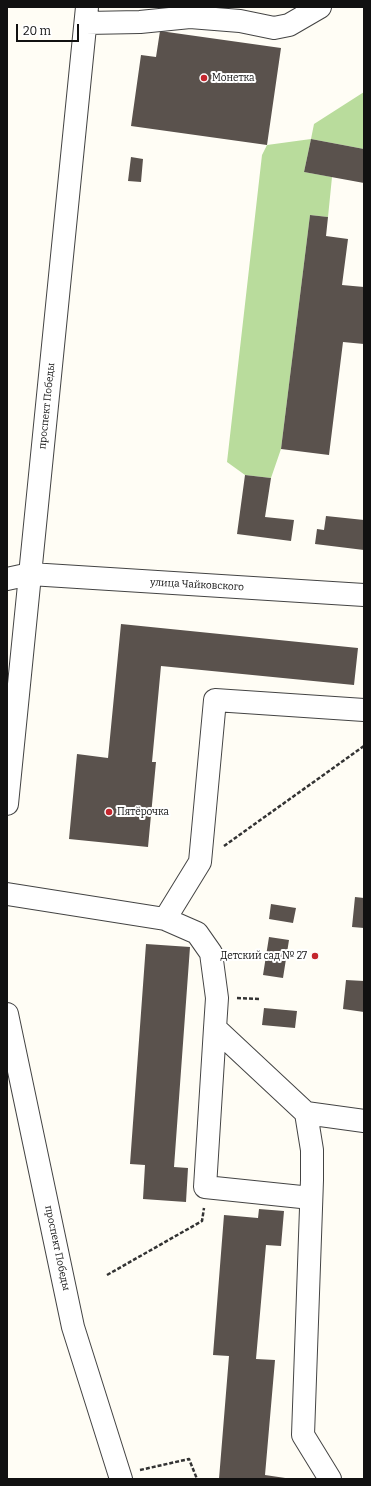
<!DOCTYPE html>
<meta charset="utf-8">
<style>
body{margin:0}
#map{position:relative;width:371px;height:1486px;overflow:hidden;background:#fffdf5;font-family:Bitter,serif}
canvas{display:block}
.frame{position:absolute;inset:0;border:8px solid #111;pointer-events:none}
.scale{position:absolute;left:16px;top:24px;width:63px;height:18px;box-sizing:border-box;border:2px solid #111;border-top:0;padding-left:5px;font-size:12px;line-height:14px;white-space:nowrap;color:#111;-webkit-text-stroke:3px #fff;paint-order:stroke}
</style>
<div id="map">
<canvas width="371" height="1486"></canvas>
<div class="frame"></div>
<div class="scale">20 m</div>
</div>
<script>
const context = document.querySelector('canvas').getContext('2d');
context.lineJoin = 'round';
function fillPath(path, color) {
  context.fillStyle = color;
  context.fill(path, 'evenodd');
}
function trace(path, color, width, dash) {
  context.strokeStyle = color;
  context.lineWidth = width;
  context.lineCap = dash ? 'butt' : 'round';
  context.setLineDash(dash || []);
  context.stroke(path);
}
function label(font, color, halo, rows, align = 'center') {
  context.font = font + ' Bitter,serif';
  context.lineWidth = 4;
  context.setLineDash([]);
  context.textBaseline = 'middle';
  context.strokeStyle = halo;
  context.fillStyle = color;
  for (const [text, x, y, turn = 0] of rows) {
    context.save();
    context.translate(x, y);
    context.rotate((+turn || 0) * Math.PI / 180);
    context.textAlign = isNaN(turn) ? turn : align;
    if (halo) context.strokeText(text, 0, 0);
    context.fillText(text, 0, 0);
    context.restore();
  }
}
const forest = new Path2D(`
 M364 92V149L311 139 304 172 332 177 328 217 310 215 281 449 271 478 245 475 227 462 262 155 267 145 311 139 314 124Z`);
const building = new Path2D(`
 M160 31 281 48 267 145 131 126 141 55 156 57Z
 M311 139 364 149V183L304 172Z
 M131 157 143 159 141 182 128 181Z
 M310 215 328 217 326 236 348 239 342 285 364 287V344L343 342 329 455 281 449Z
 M245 475 271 478 265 517 294 520 291 541 237 534Z
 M326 516 364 520V550L315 544 317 529 324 530Z
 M121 624 358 648 354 685 161 666 152 762H156L148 847 69 839 77 754 108 758Z
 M355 897 364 898V928L352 927Z
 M271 904 296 908 293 923 269 919Z
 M269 937 289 940 283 978 263 975Z
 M146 944 190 947 174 1167 188 1168 186 1202 143 1199 145 1165 130 1164Z
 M346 980 364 981V1012L343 1009Z
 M264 1008 297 1011 295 1028 262 1025Z
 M259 1209 284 1211 281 1246 266 1245 256 1359 275 1360 265 1475 292 1479H219L229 1356 213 1355 224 1215 258 1218Z`);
const path = new Path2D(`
 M224 846 364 746
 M237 998 260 999
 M107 1275 202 1221 204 1208
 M140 1470 189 1459 197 1479`);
const minor = new Path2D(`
 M86 23 140 22 190 17 240 21 274 28 289 25 320 7
 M7 579 30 574 364 595
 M7 804 87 7
 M7 894 165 919 197 933 211 953 217 998 215 1028 306 1113 312 1150V1180L303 1435 330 1479
 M165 919 200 862 215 700 364 710
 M7 1014 73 1327 121 1479
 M215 1028 205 1187 311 1198
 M306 1113 364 1121`);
const markers = [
 [204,78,4,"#c4262e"],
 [109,812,4,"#c4262e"],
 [315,956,4,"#c4262e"]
];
const poiNames = [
 ["Монетка",212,78],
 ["Пятёрочка",117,812],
 ["Детский сад № 27",307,956,"right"]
];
const streetNames = [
 ["проспект Победы",47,406,-84],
 ["улица Чайковского",197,585,3],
 ["проспект Победы",57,1248,78]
];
fillPath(forest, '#b9dc9c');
fillPath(building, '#5a524d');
trace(minor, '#444', 24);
trace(path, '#333', 2.5, [4, 2]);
trace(minor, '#fff', 22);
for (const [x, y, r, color] of markers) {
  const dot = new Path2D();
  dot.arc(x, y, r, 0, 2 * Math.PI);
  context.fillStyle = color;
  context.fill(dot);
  trace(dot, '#fff', 1.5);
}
label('10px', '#111', '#fff', poiNames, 'left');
label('10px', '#111', '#fff', streetNames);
</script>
